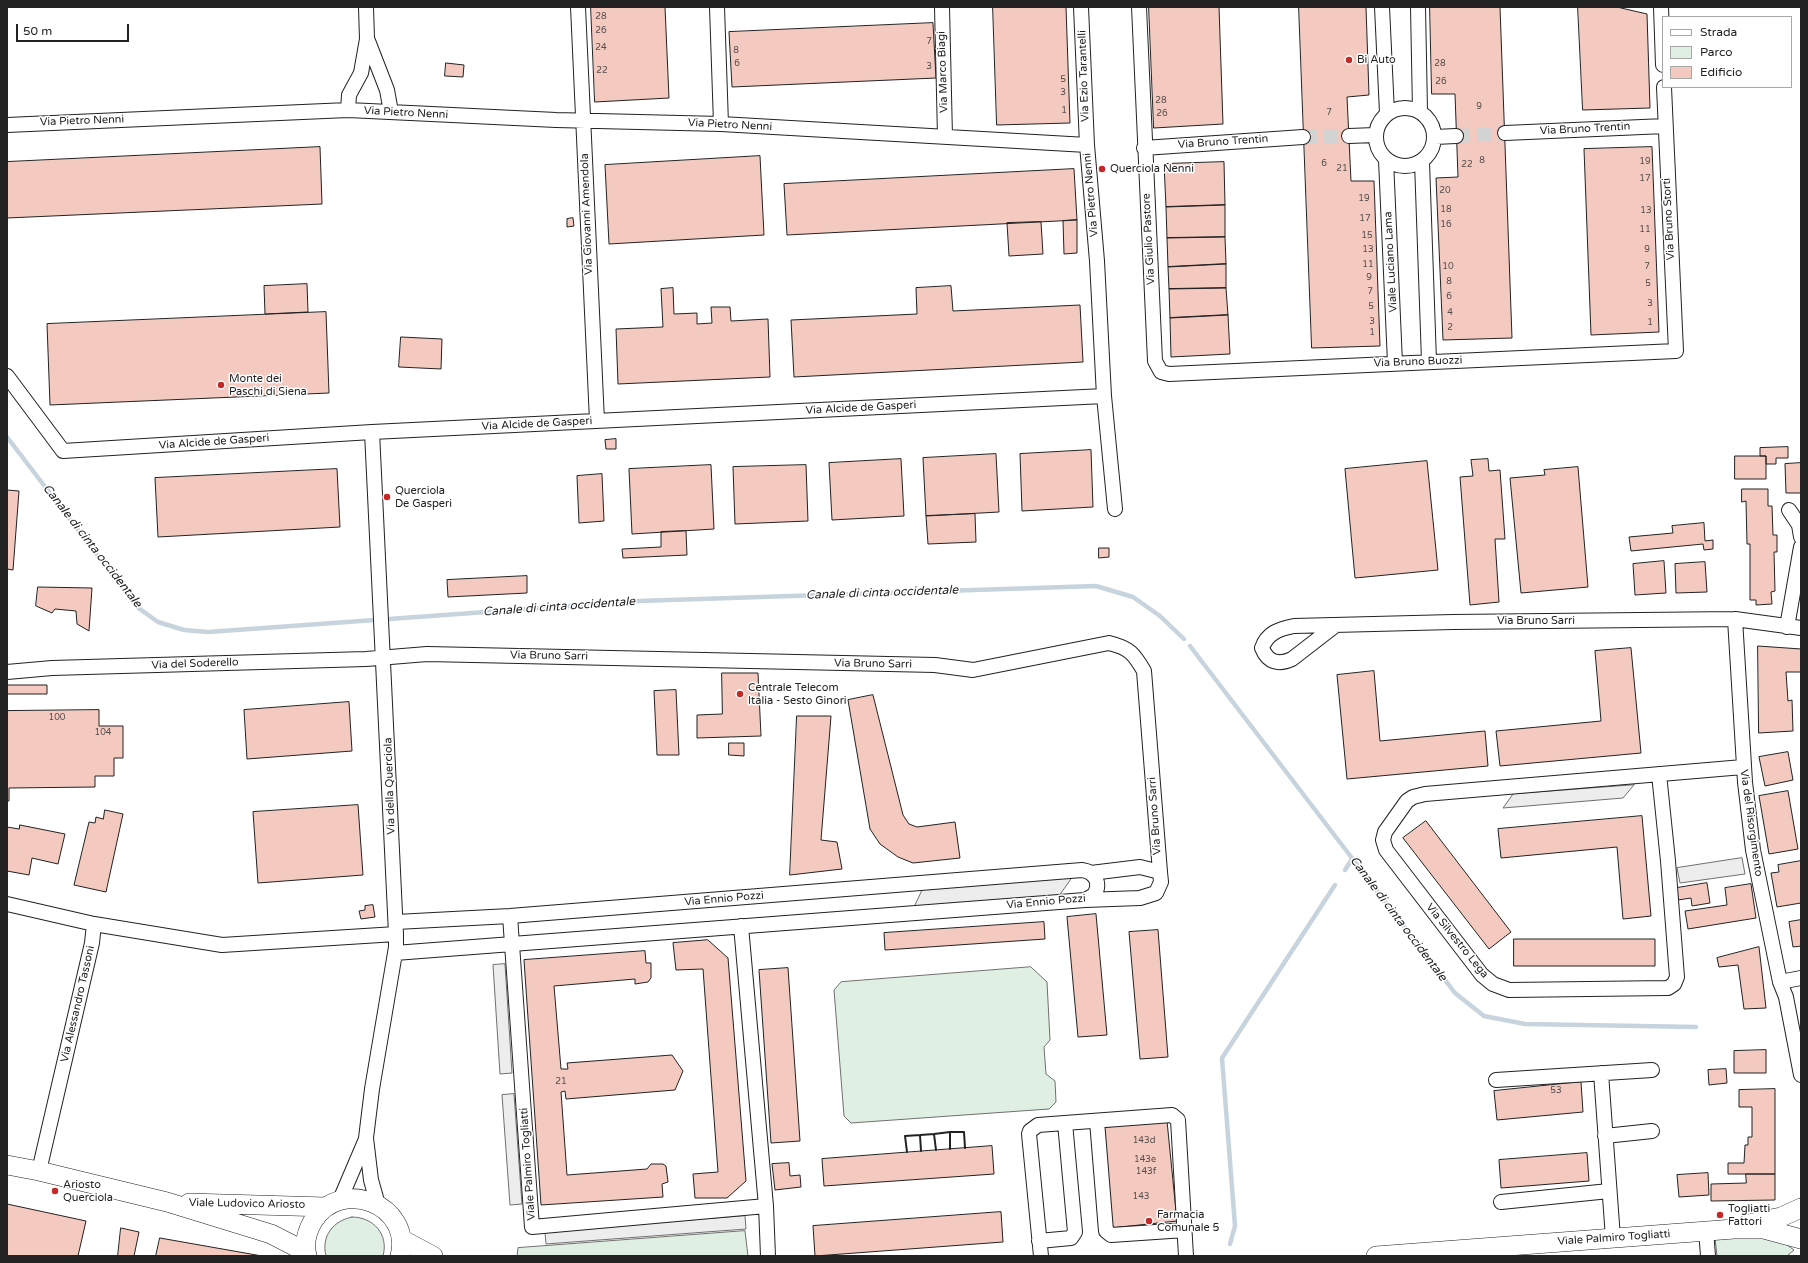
<!DOCTYPE html>
<style>
body{margin:0}
#map{position:relative;width:1808px;height:1263px;overflow:hidden;background:#fff;font-family:"Varela Round",sans-serif}
canvas{display:block}
.frame{position:absolute;inset:0;border:8px solid #222;pointer-events:none}
.legend{position:absolute;left:1662px;top:16px;width:130px;height:72px;box-sizing:border-box;background:#fff;border:1px solid #a7a7a7;margin:0;padding:5px 7px;list-style:none;font-size:12px;color:#222}
.legend li{display:flex;align-items:center;gap:8px;height:20px}
.legend b{width:20px;border:1px solid #a7a7a7}
.scale{position:absolute;left:16px;top:24px;width:113px;height:18px;box-sizing:border-box;border:2px solid #222;border-top:0;padding-left:5px;font-size:12px;line-height:14px;white-space:nowrap;color:#222;-webkit-text-stroke:3px #fff;paint-order:stroke}
</style>
<div id="map">
<canvas width="1808" height="1263"></canvas>
<div class="frame"></div>
<ul class="legend">
<li><b style="height:5px;background:#fff"></b>Strada</li>
<li><b style="height:11px;background:#e0efe3"></b>Parco</li>
<li><b style="height:11px;background:#f3c9c0"></b>Edificio</li>
</ul>
<div class="scale">50 m</div>
</div>
<script>
const context = document.querySelector('canvas').getContext('2d');
context.lineJoin = 'round';
function fillPath(path, color) {
  context.fillStyle = color;
  context.fill(path, 'evenodd');
}
function trace(path, color, width, dash) {
  context.strokeStyle = color;
  context.lineWidth = width;
  context.lineCap = dash ? 'butt' : 'round';
  context.setLineDash(dash || []);
  context.stroke(path);
}
function label(font, color, halo, rows, align = 'center') {
  context.font = font + ' "Varela Round",sans-serif';
  context.lineWidth = 3;
  context.setLineDash([]);
  context.textBaseline = 'middle';
  context.strokeStyle = halo;
  context.fillStyle = color;
  for (const [text, x, y, turn = 0] of rows) {
    context.save();
    context.translate(x, y);
    context.rotate((+turn || 0) * Math.PI / 180);
    context.textAlign = isNaN(turn) ? turn : align;
    if (halo) context.strokeText(text, 0, 0);
    context.fillText(text, 0, 0);
    context.restore();
  }
}
const green = new Path2D(`
 M1031 967 1047 982 1050 1040 1044 1047 1046 1074 1055 1081 1056 1102 1049 1109 851 1123 844 1116 834 990 841 982Z
 M352 1217C373 1217 389 1234 383 1256H326C321 1236 333 1221 352 1217Z
 M745 1231 748 1256H517L518 1248Z
 M1757 1236 1783 1242 1794 1250 1787 1256H1717L1715 1238Z`);
const parking = new Path2D(`
 M1634 785 1623 798 1503 808 1513 794Z
 M1742 858 1745 874 1680 883 1677 868Z
 M1073 876 1059 896 914 907 923 888Z
 M505 964 512 1073 500 1074 493 965Z
 M514 1094 522 1204 510 1205 502 1095Z
 M745 1216 746 1229 546 1244 545 1232Z`);
const stream = new Path2D(`
 M7 437 137 607 158 622 184 630 208 632 639 601 1096 586 1133 597 1160 616 1184 639
 M1190 646 1455 993 1484 1016 1525 1024 1696 1027
 M1345 870 1352 859
 M1230 1244 1235 1226 1222 1058 1335 885`);
const building = new Path2D(`
 M591 7H665L669 98 595 102Z
 M993 7H1066L1070 123 997 125Z
 M1149 7H1219L1223 124 1154 128Z
 M1299 7H1366L1369 95 1347 97 1351 181H1374L1380 346 1312 348Z
 M1430 7H1500L1512 338 1443 340 1436 178 1458 177 1455 94H1432Z
 M1578 7H1617L1647 14 1650 108 1583 110Z
 M933 23 936 78 732 87 729 32Z
 M446 63 464 65 463 77 445 76Z
 M320 147 322 204 7 218V162Z
 M1652 147 1659 332 1591 335 1584 149Z
 M760 156 764 235 609 244 605 165Z
 M1224 162 1225 205 1166 207 1164 164Z
 M1074 169 1077 220 787 235 784 184Z
 M1225 205V237L1167 238 1166 207Z
 M573 218 574 226 567 227V219Z
 M1077 220V253L1064 254 1063 221Z
 M1041 222 1043 254 1009 256 1007 223Z
 M1225 237 1226 264 1168 267 1167 238Z
 M1226 264V288L1169 289 1168 267Z
 M307 284 308 312 265 314 264 286Z
 M951 286 953 311 1080 305 1083 362 794 377 791 320 917 314 916 288Z
 M673 288 674 314 697 313V324L712 323 711 307H730L731 321 768 319 770 377 618 384 616 329 663 327 661 289Z
 M1226 288 1228 315 1170 318 1169 289Z
 M326 312 329 393 50 405 47 324Z
 M1228 315 1230 354 1171 357 1170 318Z
 M401 337 442 339 441 369 399 367Z
 M616 439V449H606L605 440Z
 M1788 447V458H1776V464H1766V456H1760V448Z
 M1091 450 1093 507 1022 511 1020 454Z
 M996 454 999 512 926 516 923 458Z
 M1735 456H1766V479H1735Z
 M901 459 904 516 832 520 829 463Z
 M1488 459 1489 471 1500 470 1505 539H1495L1499 602 1470 605 1460 477 1473 476 1471 460Z
 M1427 461 1438 570 1355 578 1345 469Z
 M1801 463V493H1786L1785 464Z
 M711 465 714 529 632 534 629 469Z
 M806 465 808 521 735 524 733 467Z
 M1578 467 1588 587 1521 593 1510 478 1545 475 1544 470Z
 M337 469 340 527 158 537 155 478Z
 M602 474 604 521 579 523 577 476Z
 M1742 489H1768V506H1772L1773 535H1777V552H1774L1775 591 1771 592 1772 604 1756 605V600H1750V544H1747L1746 501 1742 502Z
 M7 490 19 491 13 570 7 569Z
 M975 514 976 542 928 544 926 516Z
 M1704 523 1705 541 1713 540V549L1704 550 1703 544 1631 551 1629 537 1673 533 1672 526Z
 M686 531 687 555 623 558 622 549 661 547V532Z
 M1099 548H1109V557L1099 558Z
 M1664 561 1666 593 1635 595 1633 564Z
 M1705 562 1707 592 1676 593 1675 564Z
 M527 576V593L448 597 447 580Z
 M38 587 92 588 89 631 77 624 76 611 55 609 52 613 36 606Z
 M1758 646 1801 649V672H1786L1788 701 1792 700 1793 731 1759 733Z
 M1631 648 1641 753 1500 766 1496 731 1601 721 1595 651Z
 M1374 671 1380 741 1485 731 1488 766 1347 779 1337 675Z
 M722 673H758L761 736 697 738V715L722 714Z
 M7 685H47V694H7Z
 M676 690 679 755H657L654 691Z
 M873 695 903 815 909 824 917 827 955 822 960 858 913 863 898 857 880 844 870 829 848 700Z
 M349 702 352 751 247 759 244 710Z
 M99 710V726H123V758H114V776H95V787L9 788V801H7V711Z
 M797 716H831L821 840 837 842 842 869 790 875Z
 M729 743H744V756L729 755Z
 M1788 752 1793 780 1765 786 1759 757Z
 M1788 791 1798 849 1769 854 1759 796Z
 M358 805 363 875 258 883 253 812Z
 M105 810 123 814 106 892 74 885 89 822 95 823 96 817 103 819Z
 M1642 816 1651 916 1623 919 1617 847 1501 858 1498 829Z
 M1426 821 1511 932 1489 949 1403 838Z
 M20 825 65 834 58 864 32 858 29 875 7 871V827L19 829Z
 M1801 861V903L1777 907 1771 873 1779 872 1778 865Z
 M1707 883 1710 903 1692 906 1691 898 1678 900 1677 888Z
 M1751 884 1756 918 1688 929 1685 911 1727 905 1725 888Z
 M373 905 375 917 361 919 359 911 365 910V906Z
 M1096 914 1107 1035 1078 1037 1067 917Z
 M1801 920V946L1793 947 1789 922Z
 M1044 922 1045 939 885 950 884 933Z
 M1158 930 1168 1057 1140 1059 1129 932Z
 M1514 939H1655V966H1514Z
 M708 940 728 958 746 1181 727 1198H695L693 1174 718 1172 703 969 676 970 673 943Z
 M1759 947 1766 1008 1744 1009 1738 965 1719 967 1717 958Z
 M645 951 646 963H651V978L648 982 635 984V979L554 986 561 1069H568L567 1063 672 1055 683 1071 675 1090 566 1099 565 1091 561 1092 567 1175 647 1169 651 1164H663L666 1166 668 1182 662 1184 663 1197 541 1205 524 960Z
 M788 968 800 1141 771 1143 759 970Z
 M1766 1050V1073H1734V1051Z
 M1726 1069 1727 1083 1709 1085 1708 1070Z
 M1581 1082 1583 1112 1497 1120 1494 1091Z
 M1775 1089V1174H1728V1163H1744L1745 1145H1748V1137H1752V1107H1739V1090Z
 M1167 1121 1177 1221 1111 1228 1102 1128Z
 M992 1146 994 1174 824 1186 822 1159Z
 M1587 1153 1589 1181 1501 1188 1499 1160Z
 M789 1163 790 1176 800 1175 801 1187 775 1190 772 1164Z
 M1708 1173 1709 1195 1679 1197 1677 1175Z
 M1746 1174H1775V1200L1711 1201V1184L1746 1183Z
 M7 1204 86 1221 78 1256H7Z
 M1001 1212 1003 1242 815 1256 813 1226Z
 M121 1228 139 1232 134 1256H118Z
 M160 1238 262 1256H156Z`);
const streetTunnel = new Path2D(`
 M1456 136 1505 133
 M1303 137 1349 136`);
const street = new Path2D(`
 M578 7 597 421
 M717 7 721 124
 M942 7 945 137
 M1081 7 1087 145 1097 261 1104 396 1115 509
 M1139 7 1155 361 1161 372 1169 374 1676 351 1664 87
 M1382 7 1387 113
 M1418 7 1420 111
 M1661 7 1663 65
 M368 41 387 90 391 112
 M1376 137a29 29 0 1 1 58 0a29 29 0 1 1-58 0Z
 M348 110 349 95 361 73 367 39 366 7
 M7 125 348 110 556 120 721 124 1087 145
 M1505 133 1665 126
 M1349 136 1375 135
 M1435 137 1456 136
 M1144 148 1303 137
 M1386 160 1395 363
 M1422 162 1429 361
 M7 376 63 451 372 432 1104 396
 M372 432 396 934V947L372 1089 366 1138 371 1180 378 1205
 M1789 510 1799 525 1801 537
 M1735 619 1745 782 1753 850 1780 982 1786 997 1801 1075
 M1336 625 1292 659C1279 665 1268 663 1262 648 1267 633 1279 629 1294 626L1453 622 1735 619 1801 628
 M1787 627 1801 547
 M7 672 52 668 366 659 427 654 935 665 973 670 1109 643C1130 648 1134 654 1144 671L1160 872
 M1659 774 1668 861 1677 977 1674 984 1668 988 1509 990 1493 984 1482 975 1386 850 1383 840 1385 832 1407 801 1413 797 1425 794 1743 767
 M1085 900 1140 898 1156 893 1161 882 1160 872 1140 867 1091 873
 M7 904 94 924 92 943 39 1171
 M510 916 532 1227 766 1206
 M94 924 222 945 396 934
 M741 926 766 1206 768 1256
 M395 953 1085 900 1094 895C1101 884 1096 872 1082 870L510 916 396 922
 M1780 982 1801 978
 M1601 1073 1613 1238
 M1496 1080 1652 1070
 M1097 1121 1106 1231 1111 1235 1185 1230
 M1605 1136 1652 1131
 M340 1200 366 1139
 M1501 1202 1609 1191
 M1706 1230 1708 1256
 M1039 1241 1071 1238 1075 1232 1065 1123
 M1041 1256 1029 1134 1030 1131 1038 1125 1172 1115 1178 1120 1186 1256`);
const secondary = new Path2D(`
 M7 1165 39 1171 167 1202 271 1234 306 1252
 M189 1203 326 1207
 M1748 1224 1781 1217 1801 1208
 M401 1239 433 1256
 M307 1256C304 1244 307 1231 313 1221 341 1176 413 1205 400 1256
 M1376 1256 1734 1229H1764L1801 1239`);
const wall = new Path2D(`
 M950 1149V1132H964L965 1148
 M936 1150 934 1134 950 1132
 M921 1151 920 1135 934 1134
 M907 1152 905 1136 920 1135`);
const markers = [
 [1349,60,4,"#c62828"],
 [1102,169,4,"#c62828"],
 [221,385,4,"#c62828"],
 [387,497,4,"#c62828"],
 [740,694,4,"#c62828"],
 [55,1191,4,"#c62828"],
 [1720,1215,4,"#c62828"],
 [1149,1221,4,"#c62828"]
];
const numberNames = [
 ["28",601,17],
 ["26",601,31],
 ["7",929,42],
 ["24",601,48],
 ["8",736,51],
 ["6",737,64],
 ["28",1440,64],
 ["3",929,67],
 ["22",602,71],
 ["5",1063,80],
 ["26",1441,82],
 ["3",1063,93],
 ["28",1161,101],
 ["9",1479,107],
 ["1",1064,111],
 ["7",1329,113],
 ["26",1162,114],
 ["8",1482,161],
 ["19",1645,162],
 ["6",1324,164],
 ["22",1467,165],
 ["21",1342,169],
 ["17",1645,179],
 ["20",1445,191],
 ["19",1364,199],
 ["18",1446,210],
 ["13",1646,211],
 ["17",1365,219],
 ["16",1446,225],
 ["11",1645,230],
 ["15",1367,236],
 ["13",1368,250],
 ["9",1647,250],
 ["11",1368,265],
 ["10",1448,267],
 ["7",1647,267],
 ["9",1369,278],
 ["8",1449,282],
 ["5",1648,284],
 ["7",1370,292],
 ["6",1449,297],
 ["3",1650,304],
 ["5",1371,307],
 ["4",1450,313],
 ["3",1372,322],
 ["1",1650,323],
 ["2",1450,328],
 ["1",1372,333],
 ["100",57,718],
 ["104",103,733],
 ["21",561,1082],
 ["53",1556,1091],
 ["143d",1144,1141],
 ["143e",1145,1160],
 ["143f",1146,1172],
 ["143",1141,1197]
];
const poiNames = [
 ["Bi Auto",1357,60],
 ["Querciola Nenni",1110,169],
 ["Monte dei",229,379],
 ["Paschi di Siena",229,392],
 ["Querciola",395,491],
 ["De Gasperi",395,504],
 ["Centrale Telecom",748,688],
 ["Italia - Sesto Ginori",748,701],
 ["Ariosto",63,1185],
 ["Querciola",63,1198],
 ["Togliatti",1728,1209],
 ["Fattori",1728,1222],
 ["Farmacia",1157,1215],
 ["Comunale 5",1157,1228]
];
const streetNames = [
 ["Via Marco Biagi",943,72,-92],
 ["Via Ezio Tarantelli",1084,76,-92],
 ["Via Pietro Nenni",406,113,3],
 ["Via Pietro Nenni",82,121,-2],
 ["Via Pietro Nenni",730,125,3],
 ["Via Bruno Trentin",1585,129,-3],
 ["Via Bruno Trentin",1223,142,-4],
 ["Via Pietro Nenni",1091,195,-95],
 ["Via Giovanni Amendola",587,214,-92],
 ["Via Bruno Storti",1669,219,-93],
 ["Via Giulio Pastore",1149,239,-93],
 ["Viale Luciano Lama",1391,262,-93],
 ["Via Bruno Buozzi",1418,362,-2],
 ["Via Alcide de Gasperi",861,408,-3],
 ["Via Alcide de Gasperi",537,424,-3],
 ["Via Alcide de Gasperi",214,442,-4],
 ["Via Bruno Sarri",1536,621],
 ["Via Bruno Sarri",549,656,1],
 ["Via del Soderello",195,664,-2],
 ["Via Bruno Sarri",873,664,1],
 ["Via della Querciola",390,786,-92],
 ["Via Bruno Sarri",1155,816,-94],
 ["Via del Risorgimento",1751,823,82],
 ["Via Ennio Pozzi",724,899,-5],
 ["Via Ennio Pozzi",1046,902,-5],
 ["Via Silvestro Lega",1457,941,51],
 ["Via Alessandro Tassoni",78,1004,-77],
 ["Viale Palmiro Togliatti",528,1164,-94],
 ["Viale Ludovico Ariosto",247,1204,1],
 ["Viale Palmiro Togliatti",1614,1238,-4]
];
const waterNames = [
 ["Canale di cinta occidentale",92,546,52],
 ["Canale di cinta occidentale",882,593,-2],
 ["Canale di cinta occidentale",559,607,-4],
 ["Canale di cinta occidentale",1398,919,53]
];
fillPath(green, '#e0efe3');
trace(green, '#6f6f6f', 1);
fillPath(parking, '#ededed');
trace(parking, '#6f6f6f', 1);
trace(stream, '#c7d3dd', 4.5);
fillPath(building, '#f3c9c0');
trace(building, '#222', 1);
trace(streetTunnel, '#d3d3d3', 14, [14, 7]);
trace(street, '#222', 16);
trace(secondary, '#222', 20);
trace(street, '#fff', 14);
trace(secondary, '#fff', 19);
trace(wall, '#222', 2);
for (const [x, y, r, color] of markers) {
  const dot = new Path2D();
  dot.arc(x, y, r, 0, 2 * Math.PI);
  context.fillStyle = color;
  context.fill(dot);
  trace(dot, '#fff', 1.5);
}
label('9px', '#564c4a', null, numberNames);
label('11px', '#222', '#fff', poiNames, 'left');
label('11px', '#222', '#fff', streetNames);
label('italic 12px', '#222', '#fff', waterNames);
</script>
